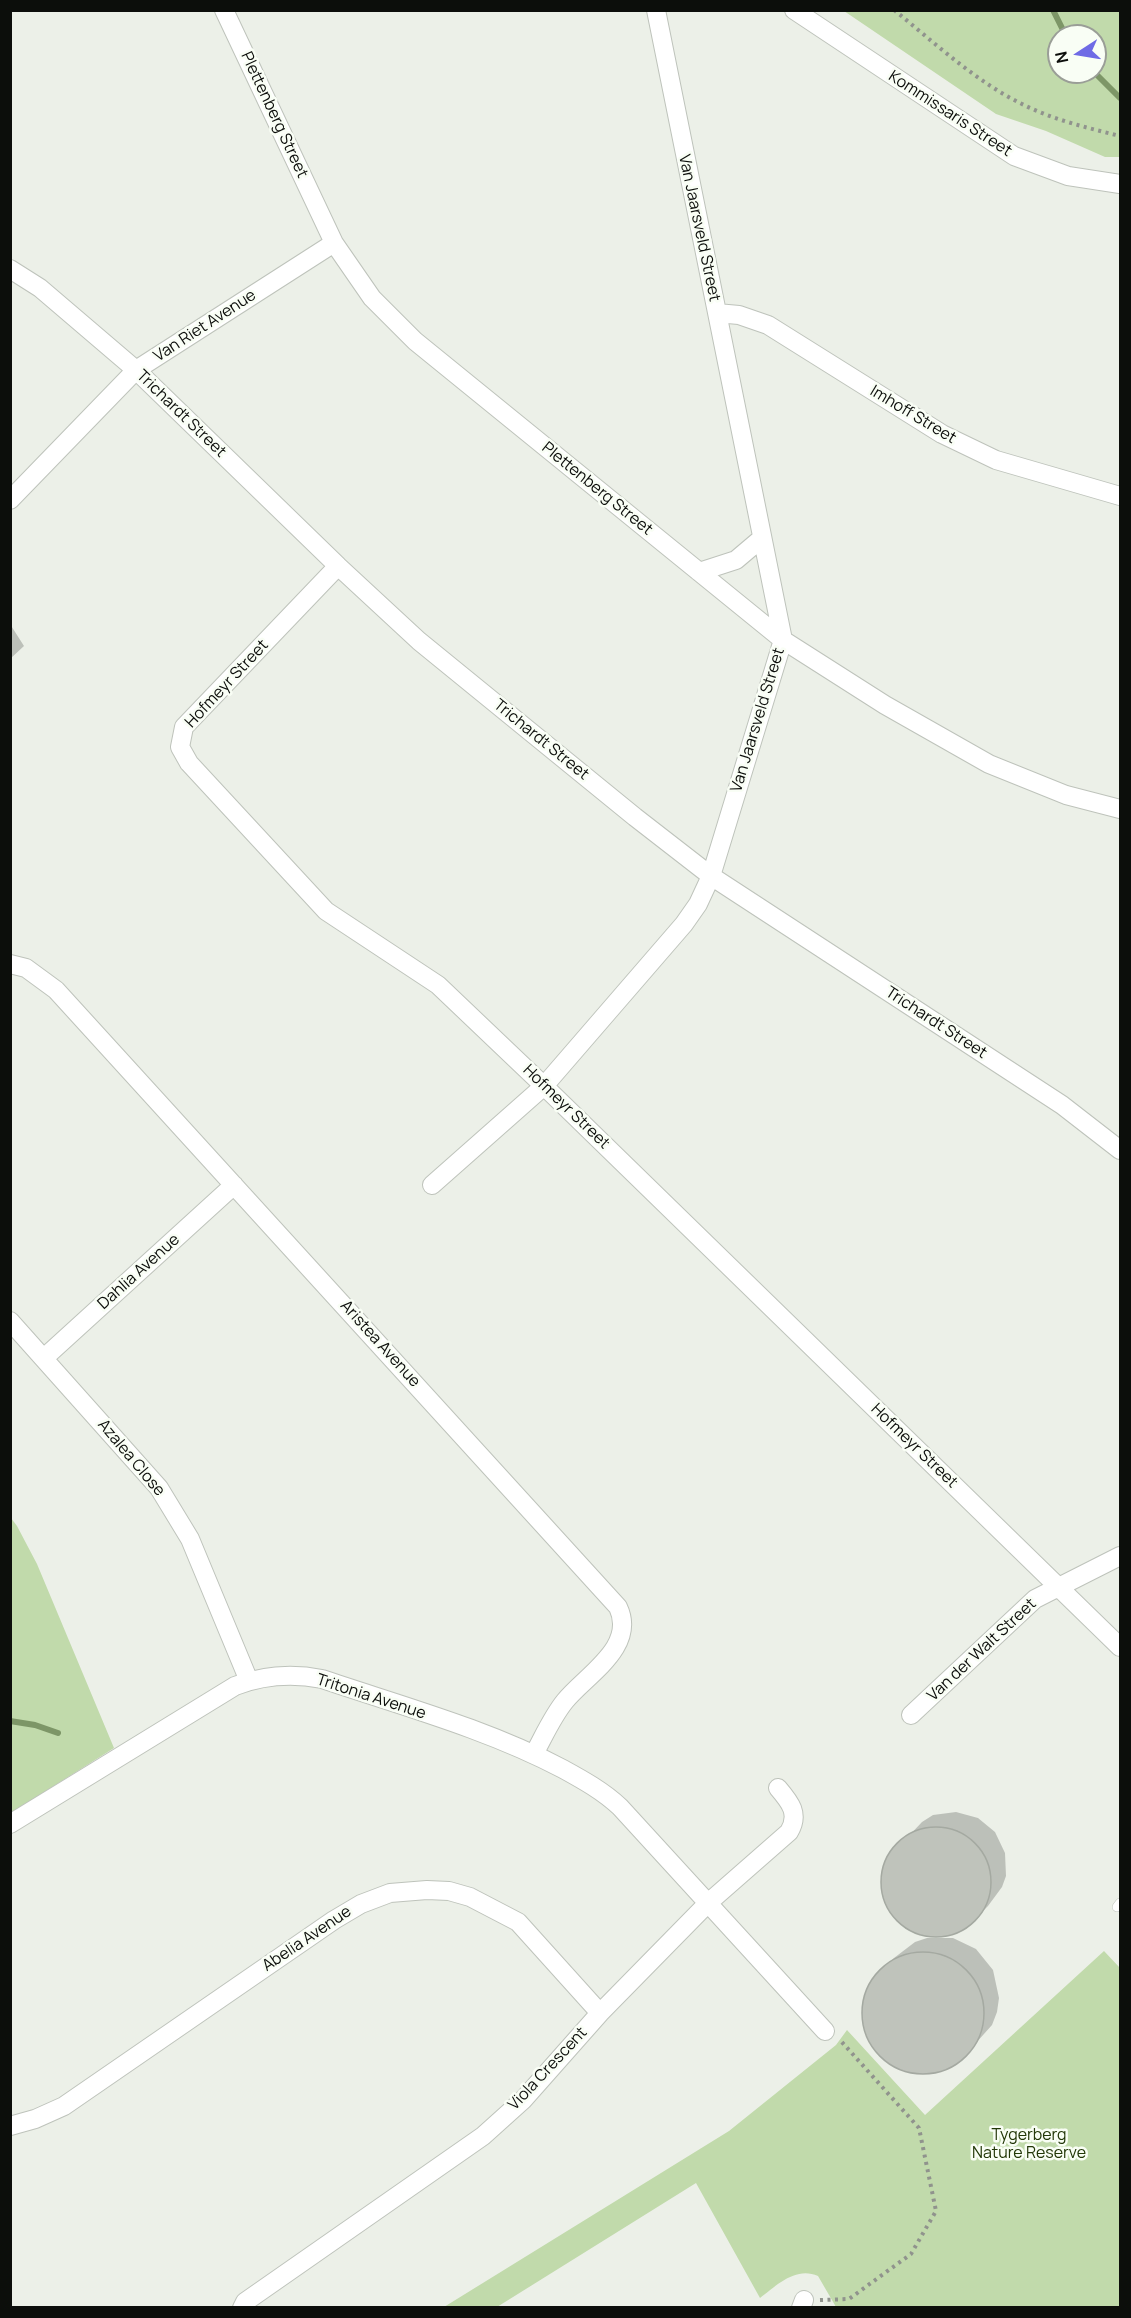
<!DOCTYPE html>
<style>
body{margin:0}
#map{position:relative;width:1131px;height:2318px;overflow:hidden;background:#ecf0e8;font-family:Manrope,sans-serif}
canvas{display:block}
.frame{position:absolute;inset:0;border:12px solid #0c0e0b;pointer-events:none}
.north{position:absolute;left:1047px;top:24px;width:60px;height:60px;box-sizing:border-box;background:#f9fef5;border:2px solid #9a9e97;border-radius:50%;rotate:258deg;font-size:16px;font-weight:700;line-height:24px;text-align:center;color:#0c0e0b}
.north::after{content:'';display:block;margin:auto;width:21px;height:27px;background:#6f6be5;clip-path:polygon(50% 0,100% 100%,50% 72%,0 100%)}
</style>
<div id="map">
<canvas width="1131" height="2318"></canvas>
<div class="frame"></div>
<div class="north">N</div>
</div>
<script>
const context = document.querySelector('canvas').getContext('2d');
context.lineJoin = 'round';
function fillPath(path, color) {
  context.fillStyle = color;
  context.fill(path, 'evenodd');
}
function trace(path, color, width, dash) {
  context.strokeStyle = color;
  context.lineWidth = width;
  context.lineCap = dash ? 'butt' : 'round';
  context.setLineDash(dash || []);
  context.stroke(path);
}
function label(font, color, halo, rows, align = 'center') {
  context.font = font + ' Manrope,sans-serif';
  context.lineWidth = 5;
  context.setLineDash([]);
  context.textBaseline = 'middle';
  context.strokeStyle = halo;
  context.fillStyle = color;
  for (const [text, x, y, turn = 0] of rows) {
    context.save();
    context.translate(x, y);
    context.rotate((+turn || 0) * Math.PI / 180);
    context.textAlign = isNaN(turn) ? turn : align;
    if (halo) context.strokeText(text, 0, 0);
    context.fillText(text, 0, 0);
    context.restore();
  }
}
const green = new Path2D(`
 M844 11H1120V157H1105L1046 131 996 114ZM1059 36H1095V72H1059Z
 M11 1518 17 1526 37 1564 114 1748 11 1813Z
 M1104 1951 1120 1968V2307H836L818 2276C796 2266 777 2285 760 2298L696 2183 497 2307H444L729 2131 836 2045 847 2030 925 2115Z`);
const shadow = new Path2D(`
 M10 624 24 646 10 659Z
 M956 1812 978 1818 995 1832 1005 1853 1006 1876 1002 1887 988 1906 971 1923 951 1934 928 1935 905 1926 889 1907 883 1882 888 1858 922 1822 933 1815Z
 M927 1938H953L976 1949 993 1970 999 1998 997 2012 992 2025 967 2053 943 2069 930 2073 916 2072 891 2064 873 2046 864 2023 865 1998 877 1975 894 1958 915 1942Z`);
const stream = new Path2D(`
 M1053 10 1066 36
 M1094 72 1120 98
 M10 1721 35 1725 58 1733`);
const building = new Path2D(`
 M881 1882a55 55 0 1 1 110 0a55 55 0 1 1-110 0Z
 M862 2013a61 61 0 1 1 122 0a61 61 0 1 1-122 0Z`);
const path = new Path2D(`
 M894 10C935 43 976 82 1024 105 1054 120 1088 128 1120 136
 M820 2300 849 2299 911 2254 936 2211 919 2128 840 2040`);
const lane = new Path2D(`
 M1117 1907 1120 1903`);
const street = new Path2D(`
 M224 10 334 243 372 298 415 341 783 640 885 705 989 764 1066 795 1120 809
 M794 10 1014 156 1068 176 1120 184
 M10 269 40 288 136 370 338 566 419 641 635 817 711 876 1062 1105 1120 1150
 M717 313 739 315 768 325 942 434 996 460 1120 496
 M10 500 136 370 334 243
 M338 566 184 727 180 747 189 763 326 911 438 985 544 1086 1120 1647
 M699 572 736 560 762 538
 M10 964 26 968 56 990 618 1607C637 1647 586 1675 565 1701 552 1717 544 1736 534 1754
 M432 1185 544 1086 684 924 698 904 711 876 783 640 656 10
 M10 1321 159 1488 190 1539 249 1681
 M44 1358 234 1185
 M911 1715 1035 1599 1120 1556
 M10 1824 235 1686C264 1675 291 1673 322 1679 402 1706 487 1729 563 1769 583 1780 603 1791 620 1807L825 2031
 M10 2126 35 2119 64 2106 334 1920 361 1904 390 1893 427 1890 449 1891 470 1897 518 1922 600 2013
 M242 2308 245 2302 483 2136 523 2100 600 2013 708 1903 789 1832C800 1814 790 1802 778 1788
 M801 2308 804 2300`);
const streetNames = [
 ["Kommissaris Street",950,114,33],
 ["Plettenberg Street",274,115,65],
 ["Van Jaarsveld Street",699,228,78],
 ["Van Riet Avenue",205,326,-33],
 ["Trichardt Street",181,414,44],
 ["Imhoff Street",913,415,31],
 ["Plettenberg Street",597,489,39],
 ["Hofmeyr Street",227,684,-47],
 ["Van Jaarsveld Street",758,720,-73],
 ["Trichardt Street",541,740,39],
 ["Trichardt Street",936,1023,33],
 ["Hofmeyr Street",566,1107,44],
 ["Dahlia Avenue",139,1272,-42],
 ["Aristea Avenue",380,1344,48],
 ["Hofmeyr Street",914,1446,44],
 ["Azalea Close",131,1458,50],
 ["Van der Walt Street",982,1650,-43],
 ["Tritonia Avenue",371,1697,18],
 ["Abelia Avenue",307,1939,-34],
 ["Viola Crescent",548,2069,-47]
];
const parkNames = [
 ["Tygerberg",1029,2136],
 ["Nature Reserve",1029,2154]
];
fillPath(green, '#c1daab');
fillPath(shadow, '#0003');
trace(stream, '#7d9667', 6);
fillPath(building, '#bfc3bb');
trace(building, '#a4a9a1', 1.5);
trace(lane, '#bec3bb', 10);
trace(street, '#bec3bb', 20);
trace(path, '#90938d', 4, [3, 4.5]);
trace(lane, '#fff', 9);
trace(street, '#fff', 18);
label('16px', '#0c0e0b', '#f9fef5', streetNames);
label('16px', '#223707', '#f9fef5', parkNames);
</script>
